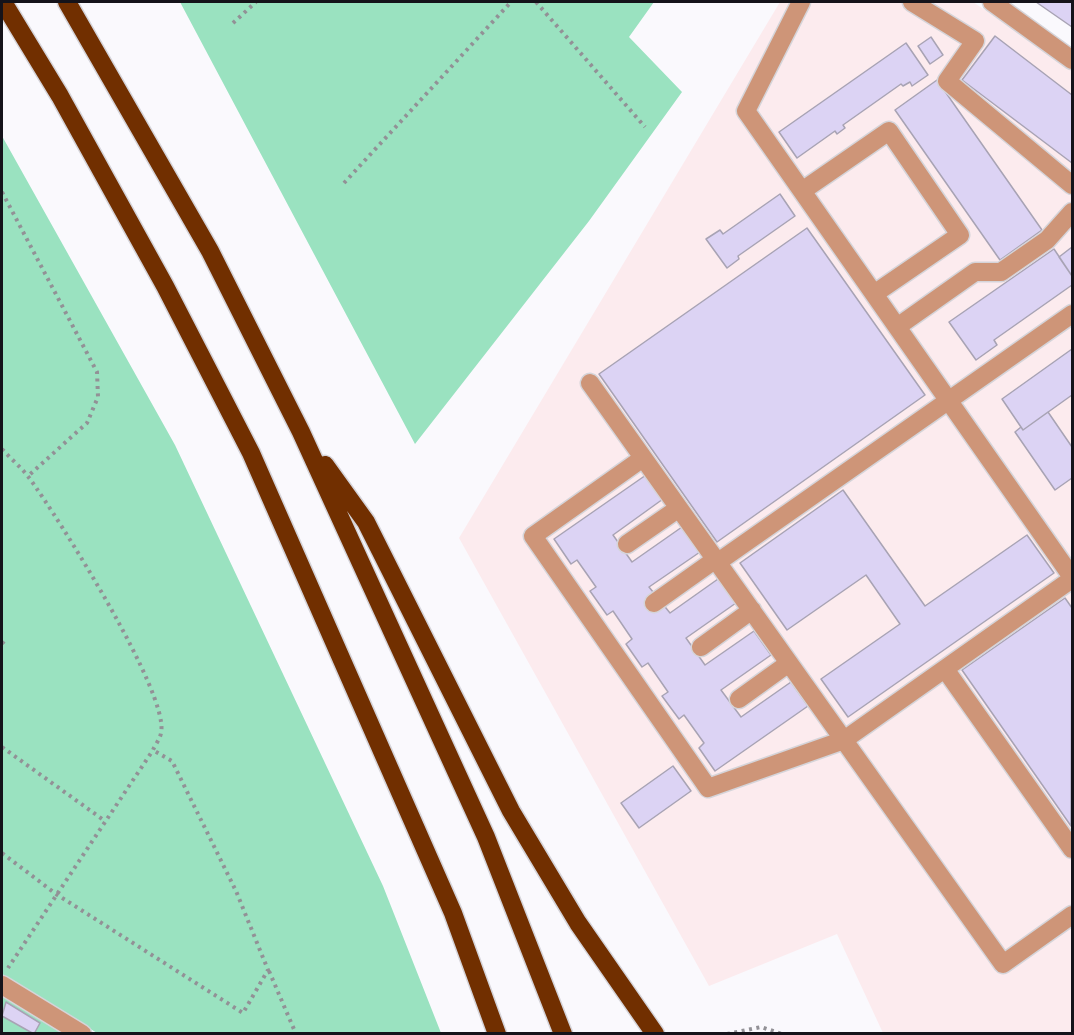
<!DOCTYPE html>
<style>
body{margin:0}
#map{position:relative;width:1074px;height:1035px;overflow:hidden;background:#faf9fd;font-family:"Titillium Web",sans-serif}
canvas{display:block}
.frame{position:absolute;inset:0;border:3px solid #15131a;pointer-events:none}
</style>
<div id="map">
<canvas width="1074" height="1035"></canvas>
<div class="frame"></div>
</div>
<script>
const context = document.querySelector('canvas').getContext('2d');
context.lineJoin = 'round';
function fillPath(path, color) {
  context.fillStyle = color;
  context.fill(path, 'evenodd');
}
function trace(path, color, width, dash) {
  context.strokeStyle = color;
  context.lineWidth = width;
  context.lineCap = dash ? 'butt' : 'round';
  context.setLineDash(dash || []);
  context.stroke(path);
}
const commercial = new Path2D(`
 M780 2H973L1072 69V1033H883L837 934 709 986 459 538Z`);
const green = new Path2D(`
 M180 2H654L629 37 682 92 589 221 415 444Z
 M2 136 175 445 383 886 441 1033H97L2 974Z
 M2 995 64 1033H2Z`);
const building = new Path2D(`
 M1036 2H1072V27Z
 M995 36 1072 95V163L962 80Z
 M931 37 943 55 930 64 918 46Z
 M906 43 928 75 912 86 910 82 903 86 901 84 843 125 845 128 837 134 835 131 797 158 779 132Z
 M937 80 1042 230 1000 260 895 110Z
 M780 194 795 216 738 256 739 259 727 268 706 239 720 230 723 234Z
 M807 228 925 395 717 542 599 374Z
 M1072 247V276L1059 257Z
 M1054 249 1072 276V285L994 340 997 345 976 360 949 322Z
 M1072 349V395L1023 430 1002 399Z
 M1048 412 1072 447V478L1055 490 1015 432 1021 427 1023 430Z
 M646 475 663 499 613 535 632 562 682 527 700 552 649 587 670 613 718 579 736 603 686 638 705 665 754 631 771 655 721 690 741 717 791 682 808 706 715 771 699 748 704 743 684 715 679 719 662 696 668 692 648 663 642 667 626 644 632 639 613 611 607 615 590 591 596 587 577 560 571 564 554 539Z
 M843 490 925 606 1027 535 1054 573 848 717 821 679 900 624 866 575 787 630 740 563Z
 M1065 598 1072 608 1071 826 962 670Z
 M673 766 691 791 639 828 621 803Z
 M6 1002 40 1023 34 1034 2 1016Z`);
const path = new Path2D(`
 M536 2 645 127
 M233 23 256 2
 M344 183 511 2
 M2 192 97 372 98 397 87 423 28 476
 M2 449C11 459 22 468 30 479 57 516 170 694 161 733 160 739 155 745 153 750L8 968
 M2 642 5 645
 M2 747 105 821
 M2 853 56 894 243 1013 268 970 236 891 172 761 153 750
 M269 971 296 1034
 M727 1034 761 1027 782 1034`);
const minor = new Path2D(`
 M801 2 746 111 1072 577
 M912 2 975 41 947 81 1072 185
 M992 2 1072 60
 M802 191 889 131 960 235 874 294
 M897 327 975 272H1001L1047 240 1072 212
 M590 383 1003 964 1072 915
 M643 458 533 536 708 788 844 740 1072 579
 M627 544 679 508
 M718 562 1072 314
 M654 603 716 559
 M701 647 752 610
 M945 669 1072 849
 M739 699 789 663
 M2 985 82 1034`);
const highway = new Path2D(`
 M3 2 60 96 165 286 251 453 453 913 497 1034
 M67 2 210 251 301 432 486 837 563 1034
 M325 465 366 522 511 811 578 923 655 1034`);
fillPath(commercial, '#fcebee');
fillPath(green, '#9ae2c0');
fillPath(building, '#dcd3f4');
trace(building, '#a8a3b4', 1.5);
trace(minor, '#d5d4d9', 21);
trace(highway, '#d5d4d9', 21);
trace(path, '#929196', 4, [3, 4.5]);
trace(minor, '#ce9578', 18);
trace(highway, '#712f00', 18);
</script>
